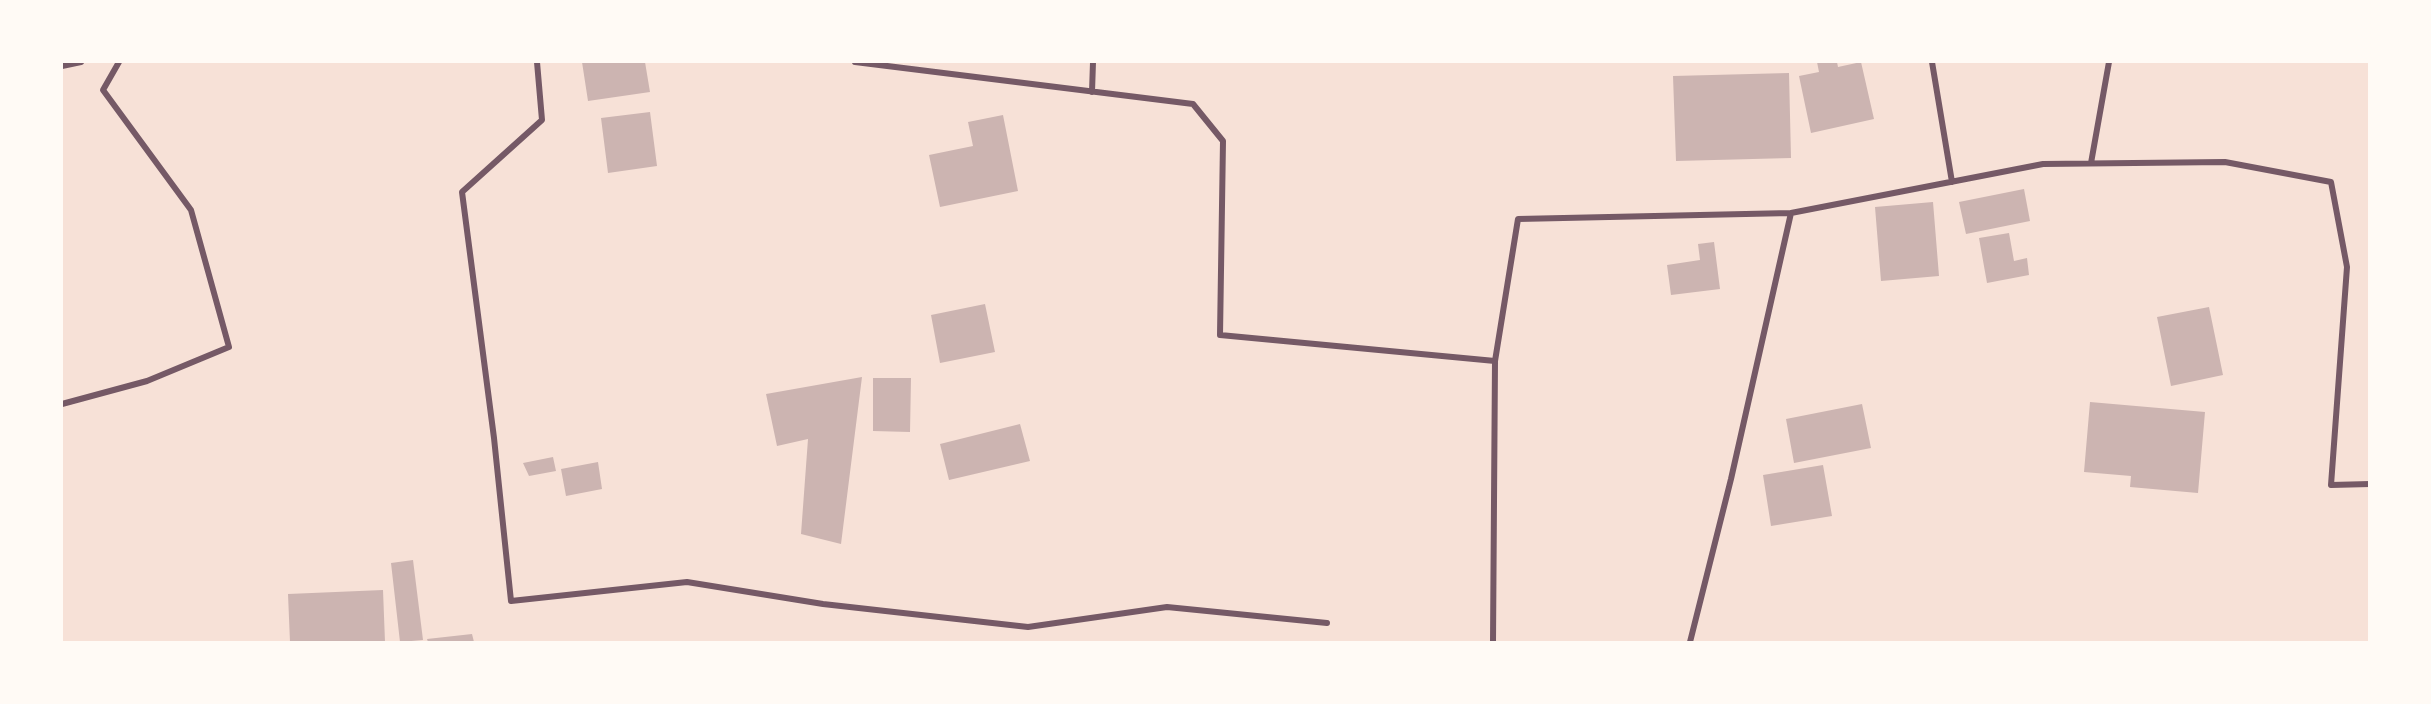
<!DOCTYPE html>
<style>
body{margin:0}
#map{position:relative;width:2431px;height:704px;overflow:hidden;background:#f7e1d7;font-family:"Archivo Narrow",sans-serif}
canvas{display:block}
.frame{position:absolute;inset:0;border:63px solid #fffaf5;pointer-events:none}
</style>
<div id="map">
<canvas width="2431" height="704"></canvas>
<div class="frame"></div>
</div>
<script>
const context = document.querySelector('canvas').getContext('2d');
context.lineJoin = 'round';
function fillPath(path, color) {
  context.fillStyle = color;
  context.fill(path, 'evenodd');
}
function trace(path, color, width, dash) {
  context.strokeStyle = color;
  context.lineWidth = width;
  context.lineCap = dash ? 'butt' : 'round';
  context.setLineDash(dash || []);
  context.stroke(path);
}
const building = new Path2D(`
 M582 62H645L650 92 588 101Z
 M1817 62H1837L1838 67 1861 62 1874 119 1811 133 1799 76 1819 72Z
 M1789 73 1791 158 1676 161 1673 76Z
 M650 112 657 166 608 173 601 118Z
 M1003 115 1018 191 940 207 929 155 973 146 968 122Z
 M2024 189 2030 221 1966 234 1959 202Z
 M1933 202 1939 276 1881 281 1875 207Z
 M2009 233 2014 261 2027 258 2029 275 1987 283 1979 238Z
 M1714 242 1720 289 1671 295 1667 265 1700 260 1698 244Z
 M985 304 995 352 940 363 931 315Z
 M2209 307 2223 375 2171 386 2157 317Z
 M862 377 841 544 801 534 808 439 777 446 766 394Z
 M873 378H911L910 432 873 431Z
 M2090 402 2205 412 2198 493 2130 487 2131 476 2084 472Z
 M1862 404 1871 448 1794 463 1786 419Z
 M1020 424 1030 461 949 480 940 444Z
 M553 457 556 471 529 476 523 463Z
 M598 462 602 489 566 496 561 469Z
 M1823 465 1832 516 1771 526 1763 475Z
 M413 560 423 640 400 642 391 563Z
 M383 590 385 642H290L288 594Z
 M472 634 474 642H428L427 639Z`);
const minor = new Path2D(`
 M537 62 542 120 462 192 494 438 511 601 687 582 823 604 1028 627 1167 607 1327 623
 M855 62 1193 104 1223 141 1220 335 1495 361 1518 219 1791 213
 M1932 62 1952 182
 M62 66 81 62
 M1092 92 1093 62
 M2091 163 2109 62
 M62 404 147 381 229 347 191 210 103 90 119 62
 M1493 642 1495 361
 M1690 642 1731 479 1791 213 2043 164 2225 162 2331 182 2347 267 2331 485 2370 484`);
fillPath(building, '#ccb4b1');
trace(minor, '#755966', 6);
</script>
